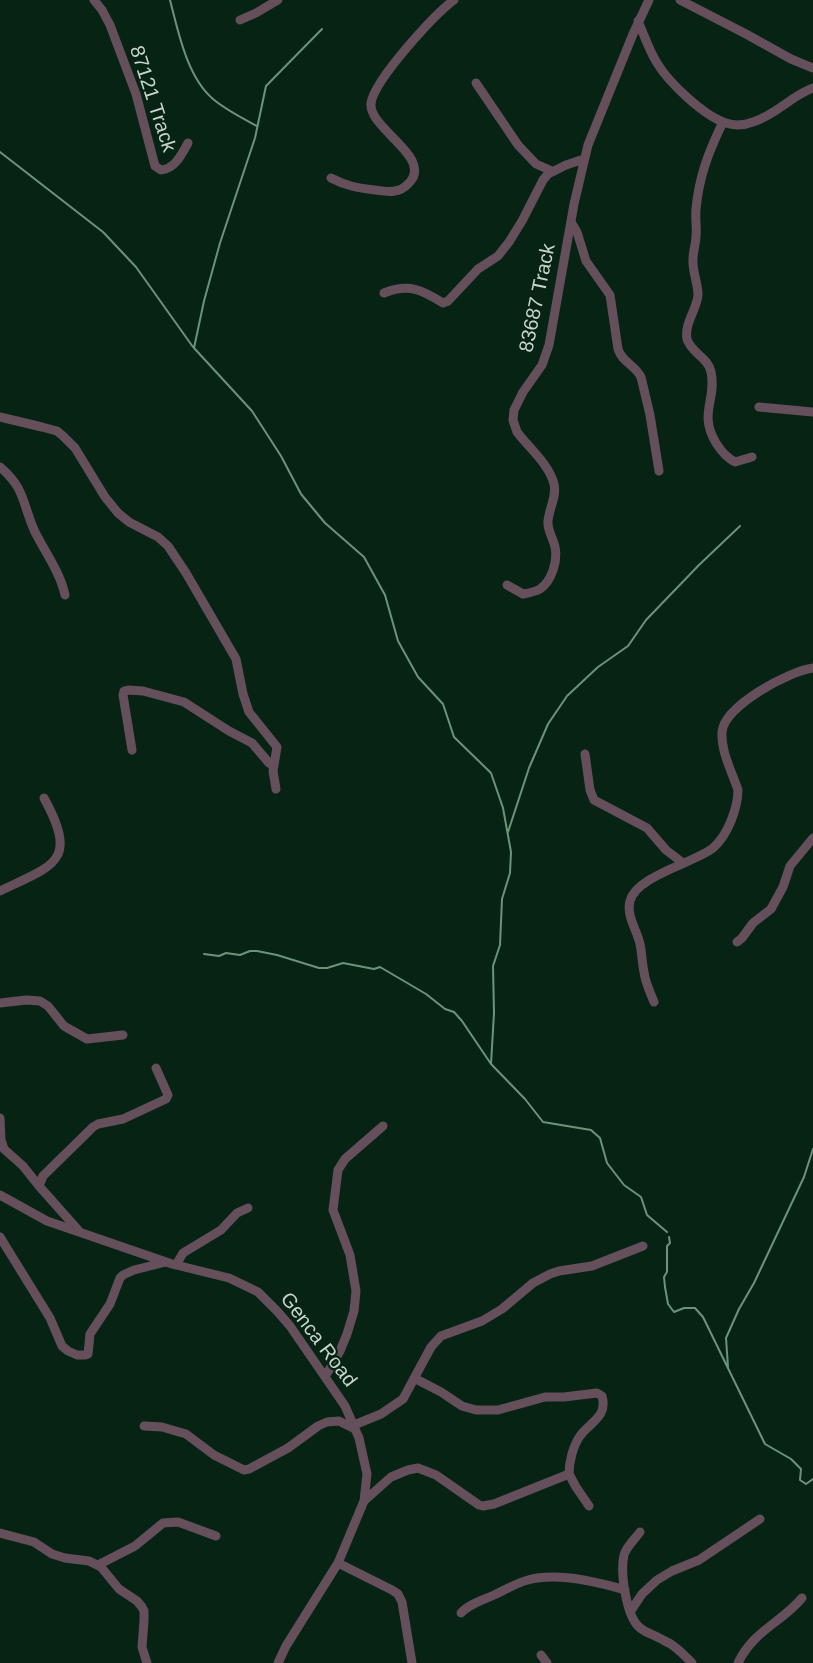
<!DOCTYPE html>
<style>
body{margin:0}
canvas{display:block;background:#072314}
</style>
<canvas width="813" height="1663"></canvas>
<script>
const context = document.querySelector('canvas').getContext('2d');
context.lineJoin = 'round';
function trace(path, color, width, dash) {
  context.strokeStyle = color;
  context.lineWidth = width;
  context.lineCap = dash ? 'butt' : 'round';
  context.setLineDash(dash || []);
  context.stroke(path);
}
function label(font, color, halo, rows, align = 'center') {
  context.font = font + ' Helvetica,sans-serif';
  context.lineWidth = 4.5;
  context.setLineDash([]);
  context.textBaseline = 'middle';
  context.strokeStyle = halo;
  context.fillStyle = color;
  for (const [text, x, y, turn = 0] of rows) {
    context.save();
    context.translate(x, y);
    context.rotate((+turn || 0) * Math.PI / 180);
    context.textAlign = isNaN(turn) ? turn : align;
    if (halo) context.strokeText(text, 0, 0);
    context.fillText(text, 0, 0);
    context.restore();
  }
}
const stream = new Path2D(`
 M170 0C178 31 187 77 213 99 226 110 242 118 257 126
 M322 29 266 86 255 138 220 243 204 301 194 348 252 411 281 456 301 494 325 523 364 557 385 595 398 641 418 677 443 704 454 737 491 773 503 808 511 852 510 873 502 899 500 945 493 966 494 1013 491 1064
 M0 152 103 232 136 267 193 347
 M508 832 529 768 548 724 567 696 598 667 628 646 646 620 699 565 740 526
 M204 954 219 956 226 953 240 955 250 951H257L277 955 319 968H327L343 963 374 969 380 967 426 994 445 1009 454 1012 462 1021 491 1064 525 1099 543 1122 591 1130 600 1138 607 1163 624 1185 641 1197 647 1215 667 1232
 M669 1237 670 1243 667 1246V1272L664 1277 665 1287 668 1304 674 1312 684 1308H695L703 1317 765 1444 791 1459 801 1469 800 1480 806 1484 813 1479
 M728 1367 726 1338 739 1309 754 1283 804 1177 813 1149`);
const minor = new Path2D(`
 M94 0 102 10 110 25 136 94 155 166 161 170C175 169 182 154 188 143
 M680 0 746 34 791 59 813 68
 M240 20 256 13 278 0
 M638 21C644 35 649 50 657 63 669 83 704 116 726 123 735 126 745 125 753 122 776 115 791 96 813 88
 M476 83 518 145 536 164 552 171
 M723 122C709 151 699 176 696 209 695 218 697 227 696 236 696 244 693 251 693 259 692 271 698 283 698 295 697 309 684 324 687 339 691 353 708 357 711 372 717 400 698 413 716 443 721 451 727 458 735 462L752 457
 M331 178C346 186 358 188 375 190 388 192 399 194 409 183 434 157 368 129 371 103 375 79 434 15 454 0
 M571 222 577 232 586 261 610 295 618 349C622 362 635 365 641 377L650 415 659 471
 M384 293C409 283 422 290 443 303L448 301 478 269 498 256 509 242 522 221 543 180 548 174 566 165 584 159
 M759 407 813 412
 M0 417 42 427 57 431 63 436 75 448 105 497 118 513 129 522 158 537 168 546 186 573 236 659 243 694 249 712 277 747 273 771 276 789
 M0 467C26 489 22 504 35 532 45 552 60 572 65 595
 M507 585 523 594C529 593 535 592 540 589 552 581 558 560 555 547 553 538 547 530 548 521 549 509 557 496 554 484 549 464 529 448 517 432L513 420 514 410 523 392 542 365 549 345 574 204 588 145 633 34 649 0
 M132 750 123 695 124 691 128 690 143 691 184 702 229 731 252 743 269 763 274 766
 M585 754 590 790 594 800 647 828 666 850 683 863
 M0 891C54 865 79 862 44 798
 M737 942 742 938 753 923 771 909 783 887 790 866 813 838
 M654 1002C650 992 645 982 644 972 642 963 642 953 640 944 637 930 626 916 630 901 636 876 694 863 713 848 721 841 727 831 731 821 735 811 738 802 738 790 732 772 721 752 722 732 724 706 789 671 813 668
 M0 1003 26 1000 40 1001 48 1006 64 1026 87 1039 123 1035
 M0 1118 1 1140 4 1149 23 1166 39 1186 79 1231
 M39 1186 43 1176 93 1127 98 1124 123 1119 166 1099 168 1095 156 1068
 M0 1195 47 1221 172 1264 229 1278 258 1292 277 1311 290 1326 345 1406 359 1438 367 1474 364 1501 338 1563 286 1646 278 1663
 M0 1237 50 1318 62 1346 68 1351 77 1355H85L88 1354 90 1334 110 1304 120 1278 123 1275 134 1270 166 1262
 M176 1265 183 1253 221 1230 237 1213 248 1208
 M325 1377 340 1351 347 1334 354 1311 356 1291 350 1255 333 1210 338 1170 345 1159 383 1126
 M354 1425 381 1414 403 1399 431 1347 441 1336 482 1321 502 1309 533 1283 550 1274 559 1271 592 1266 643 1246
 M144 1426 162 1427 186 1434 214 1455 244 1470 249 1469 288 1448 318 1426 327 1422 339 1421 355 1429
 M569 1474 576 1487 589 1506
 M364 1501 391 1477 408 1470 418 1468 436 1475 479 1505 483 1506 494 1504 569 1474C569 1462 573 1446 580 1436 590 1422 608 1417 602 1396L597 1393 564 1397H545L498 1410H476L462 1406 441 1392 414 1378
 M640 1532C635 1539 626 1547 624 1555 620 1572 626 1615 639 1627 645 1633 655 1635 663 1640 675 1645 683 1654 692 1663
 M0 1533 34 1542 52 1554 65 1558 89 1561 101 1567 119 1589 137 1601 142 1607 144 1611V1621L142 1647 147 1663
 M338 1563 392 1590 398 1594 402 1602 412 1663
 M98 1565 135 1546 163 1523 178 1522 216 1536
 M630 1612 642 1594 657 1580 672 1571 699 1560 760 1519
 M461 1613C469 1604 483 1600 494 1595 505 1590 516 1583 528 1580 556 1572 598 1582 625 1590
 M541 1655 547 1663
 M738 1663C753 1631 781 1623 802 1598`);
const streetNames = [
 ["87121 Track",152,99,72],
 ["83687 Track",538,298,-78],
 ["Genca Road",318,1340,53]
];
trace(stream, '#6a937a', 2);
trace(minor, '#654f5b', 9);
label('20px', '#c6d6cb', '#072314', streetNames);
</script>
